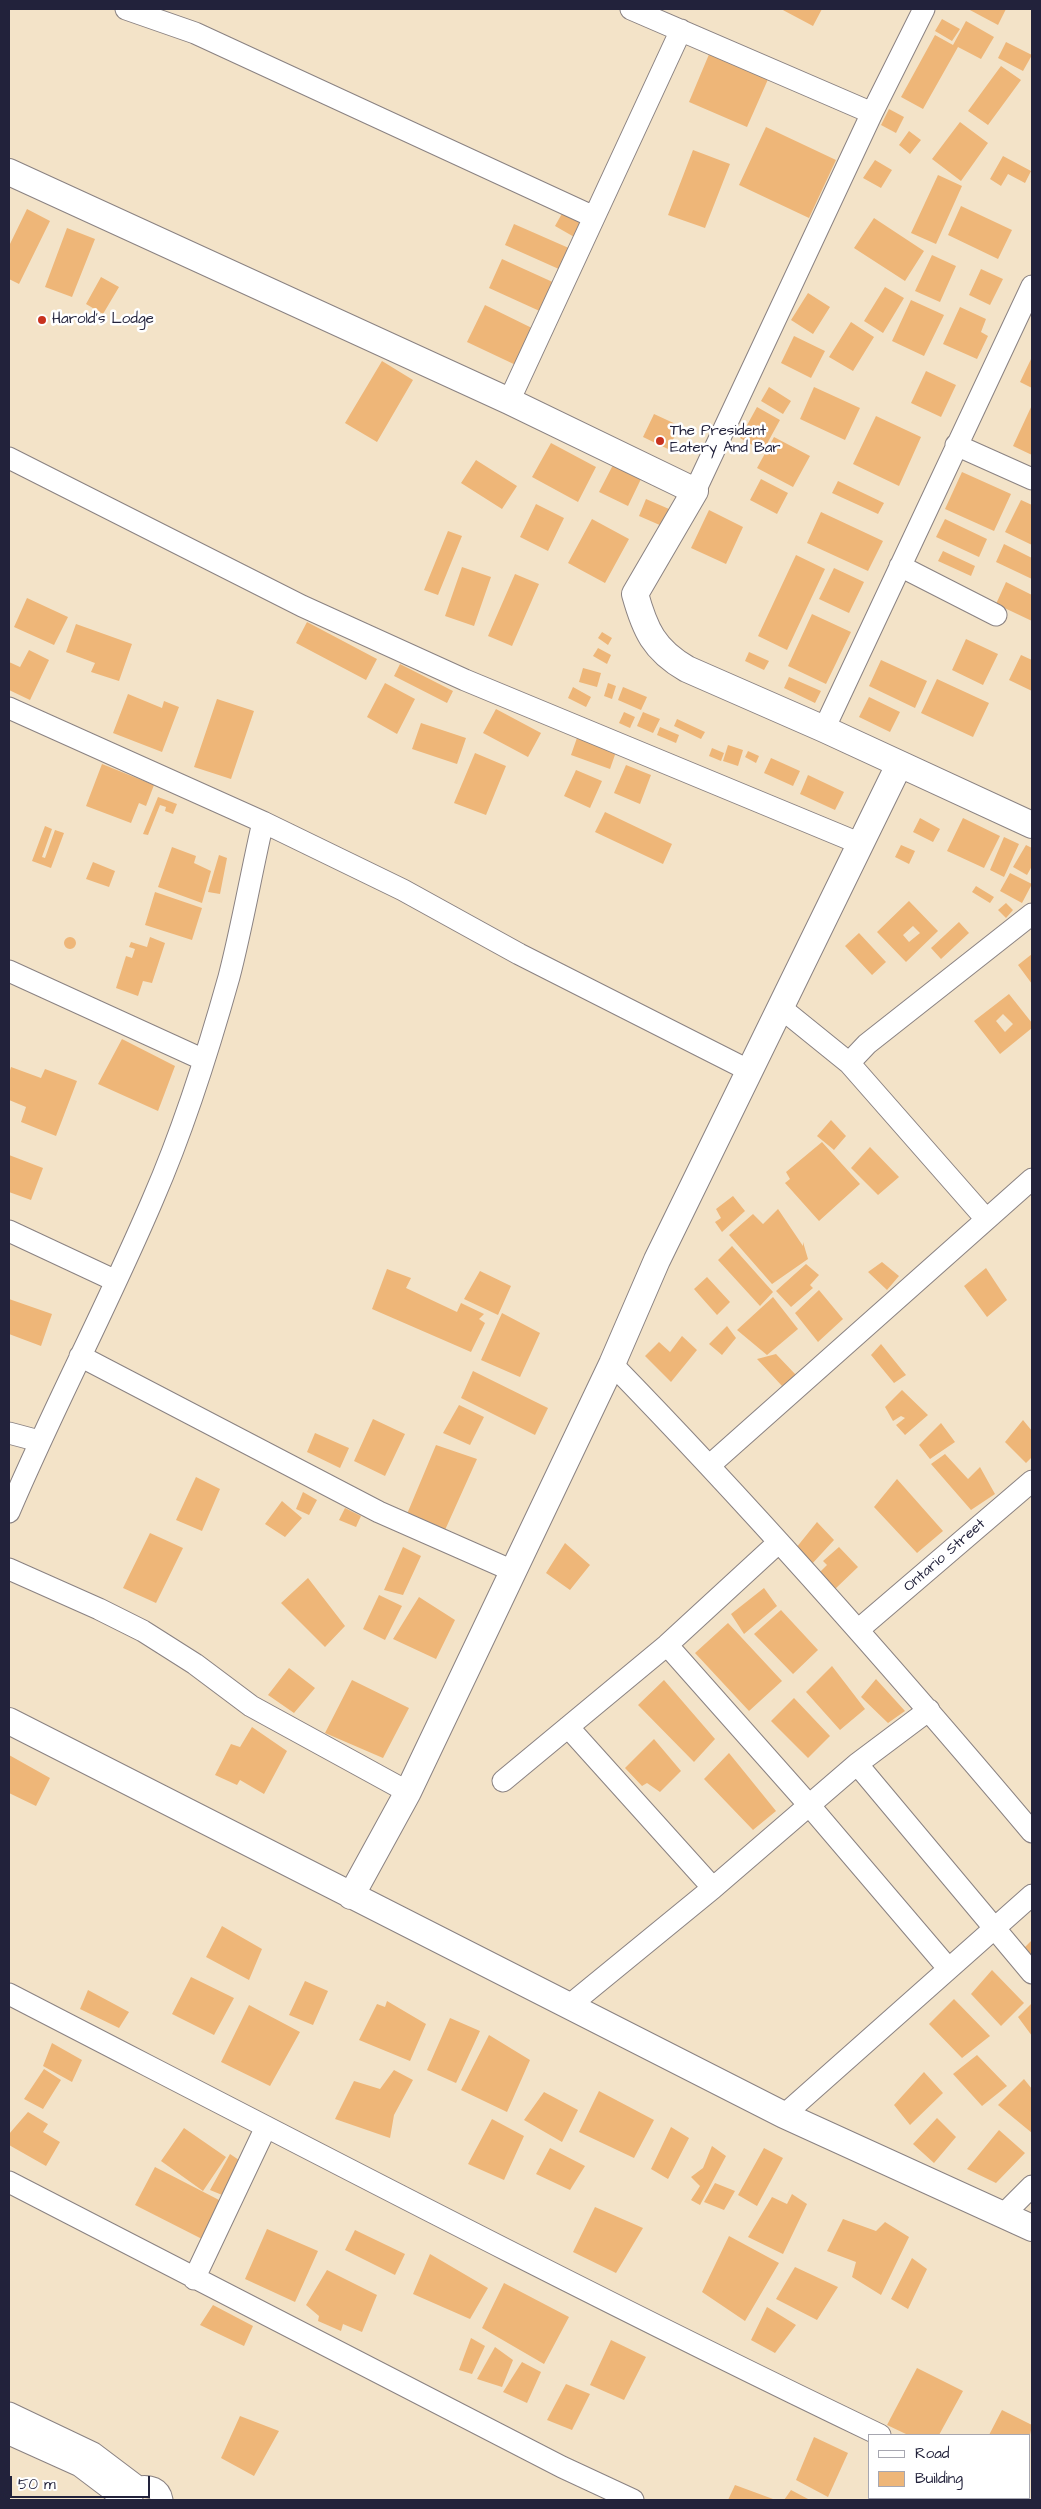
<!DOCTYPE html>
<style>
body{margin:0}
#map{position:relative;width:1041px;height:2509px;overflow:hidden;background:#f3e3c8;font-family:"Architects Daughter",sans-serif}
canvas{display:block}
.frame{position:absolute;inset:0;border:10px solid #22223b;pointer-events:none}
.legend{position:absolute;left:868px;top:2434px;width:162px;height:65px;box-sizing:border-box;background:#fff;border:1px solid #a7a7b1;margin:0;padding:6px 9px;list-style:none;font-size:15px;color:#22223b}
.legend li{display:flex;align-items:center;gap:10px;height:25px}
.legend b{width:25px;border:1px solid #a7a7b1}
.scale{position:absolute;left:10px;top:2476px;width:140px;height:22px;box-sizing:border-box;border:2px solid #22223b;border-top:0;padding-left:6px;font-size:15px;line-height:18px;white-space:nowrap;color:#22223b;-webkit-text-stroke:4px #fff;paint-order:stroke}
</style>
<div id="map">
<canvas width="1041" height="2509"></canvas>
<div class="frame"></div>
<ul class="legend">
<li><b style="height:6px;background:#fff"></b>Road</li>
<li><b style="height:14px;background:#eeb678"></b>Building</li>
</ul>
<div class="scale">50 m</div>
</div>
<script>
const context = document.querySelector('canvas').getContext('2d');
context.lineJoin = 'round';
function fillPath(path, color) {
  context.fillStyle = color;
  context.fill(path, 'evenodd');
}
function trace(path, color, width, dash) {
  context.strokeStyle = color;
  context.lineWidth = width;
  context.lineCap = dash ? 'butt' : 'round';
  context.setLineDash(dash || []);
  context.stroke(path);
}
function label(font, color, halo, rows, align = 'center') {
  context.font = font + ' "Architects Daughter",sans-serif';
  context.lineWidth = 5;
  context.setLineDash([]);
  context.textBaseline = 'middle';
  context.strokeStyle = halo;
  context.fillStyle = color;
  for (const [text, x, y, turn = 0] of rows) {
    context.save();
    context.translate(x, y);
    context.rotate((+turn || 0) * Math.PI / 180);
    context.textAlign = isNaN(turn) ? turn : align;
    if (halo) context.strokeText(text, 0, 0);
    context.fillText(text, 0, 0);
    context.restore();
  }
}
const building = new Path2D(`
 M781 9H822L813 26Z
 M968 9H1006L998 25Z
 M942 19 960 29 952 41 935 31Z
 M966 21 994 37 981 59 958 47 923 109 901 97 935 35 953 45Z
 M1006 42 1032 55 1023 71 998 58Z
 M710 52 769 77 747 127 689 102Z
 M1001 66 1021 80 988 125 968 111Z
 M889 109 904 117 896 133 881 125Z
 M960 122 988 143 961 181 932 159Z
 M766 127 836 160 809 218 739 185Z
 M909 131 921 140 910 154 899 145Z
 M693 150 730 164 705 228 668 215Z
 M1003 156 1031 171 1025 183 1008 174 1001 186 990 179Z
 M875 160 892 170 881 188 863 178Z
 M938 175 962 186 936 244 911 233Z
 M961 206 1012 230 998 259 948 235Z
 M27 209 50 221 19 284 9 279V246Z
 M564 210 585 221 576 238 555 226Z
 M874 218 924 251 905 281 854 248Z
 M514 224 571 249 561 270 505 245Z
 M67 228 95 239 72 297 45 287Z
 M932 255 956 266 940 302 915 291Z
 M502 259 557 284 544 313 489 288Z
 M981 269 1003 279 990 305 969 295Z
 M101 277 119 287 103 314 86 304Z
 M885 287 904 298 883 333 864 321Z
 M808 293 830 307 813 334 791 320Z
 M911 300 944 315 924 356 892 341Z
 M485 305 538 331 520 367 467 342Z
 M960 307 986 319 981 332 988 336 977 359 943 344Z
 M851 322 874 337 853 371 829 357Z
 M794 336 825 351 811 378 781 363Z
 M1032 357V388L1020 382Z
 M382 361 413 380 377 442 345 423Z
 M926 371 956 385 941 417 911 403Z
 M769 387 791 401 783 414 761 401Z
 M814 387 860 408 845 440 800 419Z
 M1032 405V455L1013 446Z
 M757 407 780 420 763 451 740 438Z
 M654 414 680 426 668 449 643 437Z
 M876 416 921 437 899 486 853 464Z
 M774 437 810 456 793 487 757 468Z
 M551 443 596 467 578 502 532 477Z
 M476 460 517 486 502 509 461 483Z
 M613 465 641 479 628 506 599 492Z
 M962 472 1011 494 994 531 945 509Z
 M761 479 788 493 777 514 750 500Z
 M838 481 884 503 878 514 832 493Z
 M646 499 669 509 662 526 639 516Z
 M1021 500 1032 505V545L1005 532Z
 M536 504 564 518 548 551 520 537Z
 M709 510 743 527 726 564 691 548Z
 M821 512 883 541 868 571 807 543Z
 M592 519 629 539 605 583 568 563Z
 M945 519 987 539 979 557 936 537Z
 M448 531 462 536 438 595 424 590Z
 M1004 544 1032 558V579L996 562Z
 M943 551 975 566 971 576 938 561Z
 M796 555 825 569 787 650 758 636Z
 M462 567 491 577 474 626 445 616Z
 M834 568 864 582 849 613 819 599Z
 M515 574 539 584 512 646 488 636Z
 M1006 582 1032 595V621L996 604Z
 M27 598 68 617 54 645 14 627Z
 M812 614 851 632 826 684 788 666Z
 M307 622 377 659 366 680 296 643Z
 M76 624 132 644 119 681 91 672 95 663 66 652Z
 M602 632 612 638 608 645 598 638Z
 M966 639 998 654 983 685 952 670Z
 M598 648 611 655 607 664 593 656Z
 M29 650 49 660 30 700 9 690V662L20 667Z
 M749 652 769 661 764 670 745 661Z
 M1021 655 1032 660V691L1009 680Z
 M881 660 927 681 915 708 869 686Z
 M400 664 453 691 447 703 394 676Z
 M583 668 601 673 597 687 579 682Z
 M789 677 821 691 815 703 784 688Z
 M937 679 989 703 973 737 921 713Z
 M385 683 415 699 397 734 367 717Z
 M608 683 616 686 612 699 604 696Z
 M573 687 591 697 586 707 568 698Z
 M623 687 647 697 641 710 618 700Z
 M128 694 162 708 164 701 179 707 162 752 113 733Z
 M869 697 900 712 890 732 859 717Z
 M217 699 254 711 231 779 194 767Z
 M496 709 541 733 528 757 483 733Z
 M624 712 635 717 630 728 619 723Z
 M643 712 660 719 653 733 637 726Z
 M677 719 705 732 701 739 674 726Z
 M421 723 466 738 457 764 412 749Z
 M660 727 679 735 676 743 657 735Z
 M578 735 617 749 610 769 571 755Z
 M728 745 743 750 738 766 723 761Z
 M712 748 724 753 721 761 709 756Z
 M748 751 759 756 756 763 745 757Z
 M475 753 506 766 486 815 454 803Z
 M771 758 800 771 793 786 764 773Z
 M102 764 154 785 146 806 139 803 131 823 86 806Z
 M626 765 651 775 640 804 614 793Z
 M576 770 602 781 590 808 564 796Z
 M808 775 844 792 835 810 800 794Z
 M158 797 177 804 173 814 165 811 166 807 160 805 148 835 143 834Z
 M605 812 672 844 663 864 595 832Z
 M920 818 940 829 933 842 913 832Z
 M963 818 1000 836 984 868 947 851Z
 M45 826 52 829 42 857 45 858 55 830 64 833 51 868 32 861Z
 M1004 837 1019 844 1004 877 990 870Z
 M901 845 915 851 909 864 895 857Z
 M1026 845 1032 848V866L1027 875 1013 867Z
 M172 847 196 856 194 863 211 871 202 903 158 887Z
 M219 855 227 858 220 894 208 892Z
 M93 862 115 871 109 887 86 879Z
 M1010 873 1032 884 1022 903 1000 891Z
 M976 886 994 897 990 903 972 892Z
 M155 892 202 908 192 940 145 925Z
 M909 901 938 931 906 962 877 932ZM913 926 920 933 909 942 903 935Z
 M1006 903 1013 910 1006 918 998 910Z
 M959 922 969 933 941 959 931 948Z
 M859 933 886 962 872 975 845 946Z
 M64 943a6 6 0 1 1 12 0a6 6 0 1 1-12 0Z
 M150 937 165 943 152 983 143 981 138 996 116 988 126 956 132 958 135 949 129 947 131 942 147 947Z
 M1032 954V984L1018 965Z
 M1009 994 1032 1023V1028L1000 1054 974 1021ZM1003 1014 1013 1024 1005 1032 996 1021Z
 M122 1039 175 1066 158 1111 98 1084Z
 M11 1067 41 1078 45 1069 77 1081 56 1136 21 1122 26 1107 9 1100V1074Z
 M831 1120 846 1136 834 1150 817 1136Z
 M822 1142 860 1184 819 1221 785 1183 790 1179 786 1172Z
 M870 1147 899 1177 878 1195 851 1168Z
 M9 1155 43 1168 31 1200 9 1192Z
 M733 1196 745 1211 722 1232 715 1222 721 1218 716 1209Z
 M778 1209 803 1246V1242L808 1259 772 1284 729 1235 753 1214 763 1224Z
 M732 1246 773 1292 760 1306 718 1260Z
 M882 1262 899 1276 887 1290 868 1272Z
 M806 1264 819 1275 810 1285 813 1288 791 1307 776 1291Z
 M986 1268 1007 1300 987 1317 964 1286Z
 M387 1269 411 1278 406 1288 457 1312 461 1303 484 1314 479 1319 485 1323 471 1352 372 1309Z
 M480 1271 511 1286 498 1315 464 1299Z
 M707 1277 730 1302 717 1315 694 1289Z
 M819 1290 843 1319 818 1342 795 1313Z
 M773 1297 798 1329 767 1355 737 1330Z
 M9 1299 52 1314 41 1346 9 1334Z
 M502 1313 540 1333 520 1377 481 1360Z
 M727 1326 736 1338 722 1355 709 1344Z
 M682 1336 697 1350 671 1382 645 1356 659 1342 670 1352Z
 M881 1344 906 1375 894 1383 871 1355Z
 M776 1354 796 1375 782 1386 757 1359Z
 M473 1371 548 1408 535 1435 461 1398Z
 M902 1390 928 1415 905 1435 896 1425 905 1418 901 1416 893 1421 885 1407Z
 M459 1405 484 1417 470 1445 443 1433Z
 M373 1419 405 1434 385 1476 354 1461Z
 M1023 1420 1032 1431V1457L1026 1463 1005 1442Z
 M941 1423 955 1442 930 1459 919 1445Z
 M315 1433 349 1448 340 1468 307 1452Z
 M436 1445 477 1459 445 1530 407 1514Z
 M945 1454 968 1479 980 1467 995 1494 971 1510 931 1464Z
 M196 1477 220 1489 202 1531 176 1520Z
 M897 1479 943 1531 917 1553 874 1507Z
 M303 1492 317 1500 309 1515 296 1509Z
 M282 1501 302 1518 285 1537 265 1524Z
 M345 1508 361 1516 356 1527 339 1520Z
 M817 1522 834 1540 811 1565 796 1548Z
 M150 1533 183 1548 156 1603 123 1588Z
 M565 1543 590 1565 570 1590 546 1573Z
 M403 1547 421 1556 403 1595 384 1590Z
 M839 1547 858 1567 834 1590 819 1573 827 1565 823 1561Z
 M308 1578 345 1626 325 1647 281 1603Z
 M764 1588 777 1606 744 1634 731 1614Z
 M379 1595 402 1606 385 1640 363 1629Z
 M419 1597 455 1620 436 1659 393 1639Z
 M781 1610 818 1650 793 1674 754 1634Z
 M728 1623 782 1681 749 1711 695 1653Z
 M832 1666 865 1709 840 1730 806 1692Z
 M289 1668 315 1688 294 1713 268 1695Z
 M876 1679 905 1711 888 1723 861 1697Z
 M352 1680 409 1708 383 1758 325 1733Z
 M664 1680 715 1739 694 1762 638 1705Z
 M794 1698 830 1736 808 1758 771 1721Z
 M252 1727 287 1751 264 1794 240 1780 237 1785 215 1775 231 1744 240 1747Z
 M654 1739 681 1771 660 1792 647 1783 642 1786 625 1768Z
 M729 1753 776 1811 753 1830 704 1779Z
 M9 1755 50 1778 36 1806 9 1793Z
 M222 1926 262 1949 249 1980 206 1957Z
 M1032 1940V1960L1023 1949Z
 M992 1970 1024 2003 1001 2026 971 1994Z
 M191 1977 234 1998 214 2035 172 2014Z
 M305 1981 328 1991 313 2025 289 2015Z
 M88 1990 129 2012 119 2028 80 2009Z
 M954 1999 990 2036 962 2058 929 2024Z
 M387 2001 426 2024 410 2061 359 2040 377 2004 385 2007Z
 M1032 2003V2036L1018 2017Z
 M249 2005 300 2032 270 2086 221 2062Z
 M450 2018 480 2031 456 2083 427 2070Z
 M489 2035 530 2060 507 2112 461 2090Z
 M52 2043 82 2060 72 2082 43 2066Z
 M977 2055 1007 2086 982 2106 953 2074Z
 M44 2069 61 2080 43 2109 24 2099Z
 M394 2070 413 2080 394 2115 390 2138 335 2119 354 2081 380 2089Z
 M924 2072 943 2093 910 2125 894 2105Z
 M1024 2079 1032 2089V2133L998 2105Z
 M599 2091 654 2120 634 2158 579 2132Z
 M544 2092 578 2110 562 2142 524 2120Z
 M28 2112 48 2124 43 2132 60 2142 46 2166 9 2145V2134Z
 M937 2118 956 2137 934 2163 913 2144Z
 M492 2119 524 2136 504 2180 468 2164Z
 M671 2127 689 2138 668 2179 651 2169Z
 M184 2128 226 2157 203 2191 161 2161Z
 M999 2130 1025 2153 996 2183 967 2169Z
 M712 2146 726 2156 700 2205 691 2200 700 2186 691 2177 703 2168Z
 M550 2148 585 2166 570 2190 536 2174Z
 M764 2148 783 2158 757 2206 738 2195Z
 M230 2154 242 2162 227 2197 210 2190Z
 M155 2167 221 2201 202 2239 135 2205Z
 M715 2183 735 2191 724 2210 704 2202Z
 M792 2194 807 2204 783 2254 748 2237 772 2197 787 2204Z
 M595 2207 643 2228 616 2273 573 2252Z
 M843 2219 876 2231 885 2222 909 2237 881 2295 852 2277 856 2262 827 2251Z
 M267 2229 318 2251 295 2302 245 2279Z
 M355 2230 405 2254 395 2275 345 2250Z
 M729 2236 779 2263 745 2321 702 2292Z
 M430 2254 488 2288 470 2319 413 2294Z
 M912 2258 927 2269 908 2309 891 2299Z
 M795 2267 838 2287 817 2320 776 2299Z
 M327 2270 377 2295 362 2332 343 2324 341 2331 318 2321 319 2316 306 2305Z
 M504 2283 569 2317 544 2364 482 2328Z
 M213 2305 253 2326 244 2346 200 2325Z
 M767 2307 796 2325 775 2353 751 2340Z
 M471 2338 485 2346 472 2374 459 2370Z
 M611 2340 646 2357 624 2400 590 2385Z
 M495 2347 513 2360 502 2387 477 2379Z
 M522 2362 541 2372 527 2403 503 2392Z
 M917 2368 963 2391 939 2435H908L887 2425Z
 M566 2384 590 2394 572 2430 547 2420Z
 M1002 2410 1032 2425 1030 2435H989Z
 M240 2416 279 2431 254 2476 221 2458Z
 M814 2437 848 2453 828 2497 796 2480Z
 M735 2485 773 2499 728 2500Z
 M791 2490 810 2500H784Z`);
const minor = new Path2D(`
 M126 9 195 33 594 217
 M631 9 872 113
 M509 401 681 30
 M956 445 1032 479
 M9 458 302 606 465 680 861 844
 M695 491 872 113 924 9
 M900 566 996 615
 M9 708 263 822 403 890 519 954 750 1071
 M824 729 1032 286
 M9 971 204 1060
 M781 1008 849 1063
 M986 1219 849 1063 867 1044 1032 914
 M9 1231 116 1281
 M80 1356 379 1512 513 1571
 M612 1364C758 1514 897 1672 1032 1832
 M9 1433 39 1441
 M710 1465 1032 1179
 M9 1512C54 1406 108 1305 153 1199 184 1128 208 1052 229 977 242 927 251 874 263 822
 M9 1569 99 1609 143 1631 195 1664 251 1706 408 1792
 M858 1630 1032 1481
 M667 1645 809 1805 948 1968
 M568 1727 713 1888
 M857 1764 1032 1973
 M503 1781 667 1645 779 1542
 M9 1994C298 2143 586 2294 880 2435
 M570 2005 713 1888 857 1764 929 1710
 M784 2115 1032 1895
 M9 2182 562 2467 633 2500
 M1004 2214 1032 2186
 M194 2279 266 2127
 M9 2413 93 2453 138 2487
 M9 2434 80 2466 125 2500
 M130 2497 138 2487C150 2485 160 2488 162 2500
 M1010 2498 1015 2500`);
const tertiary = new Path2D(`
 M9 172 509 401 695 491 635 594C645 630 654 650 687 669L824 729 1032 825
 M9 1721 784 2115 1032 2228
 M351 1896 408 1792 612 1364 657 1260 899 765`);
const markers = [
 [42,320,5,"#c8321e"],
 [660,441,5,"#c8321e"]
];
const poiNames = [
 ["Harold's Lodge",52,320],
 ["The President",670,432],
 ["Eatery And Bar",670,449]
];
const streetNames = [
 ["Ontario Street",945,1556,-41]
];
fillPath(building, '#eeb678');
trace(minor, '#8a8282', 23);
trace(tertiary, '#8a8282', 28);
trace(minor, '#fff', 21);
trace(tertiary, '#fff', 26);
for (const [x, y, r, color] of markers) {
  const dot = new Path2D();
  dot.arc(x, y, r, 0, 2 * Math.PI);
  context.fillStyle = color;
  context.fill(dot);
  trace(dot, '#fff', 2);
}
label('15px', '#22223b', '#fff', poiNames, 'left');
label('15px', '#22223b', '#fff', streetNames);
</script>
